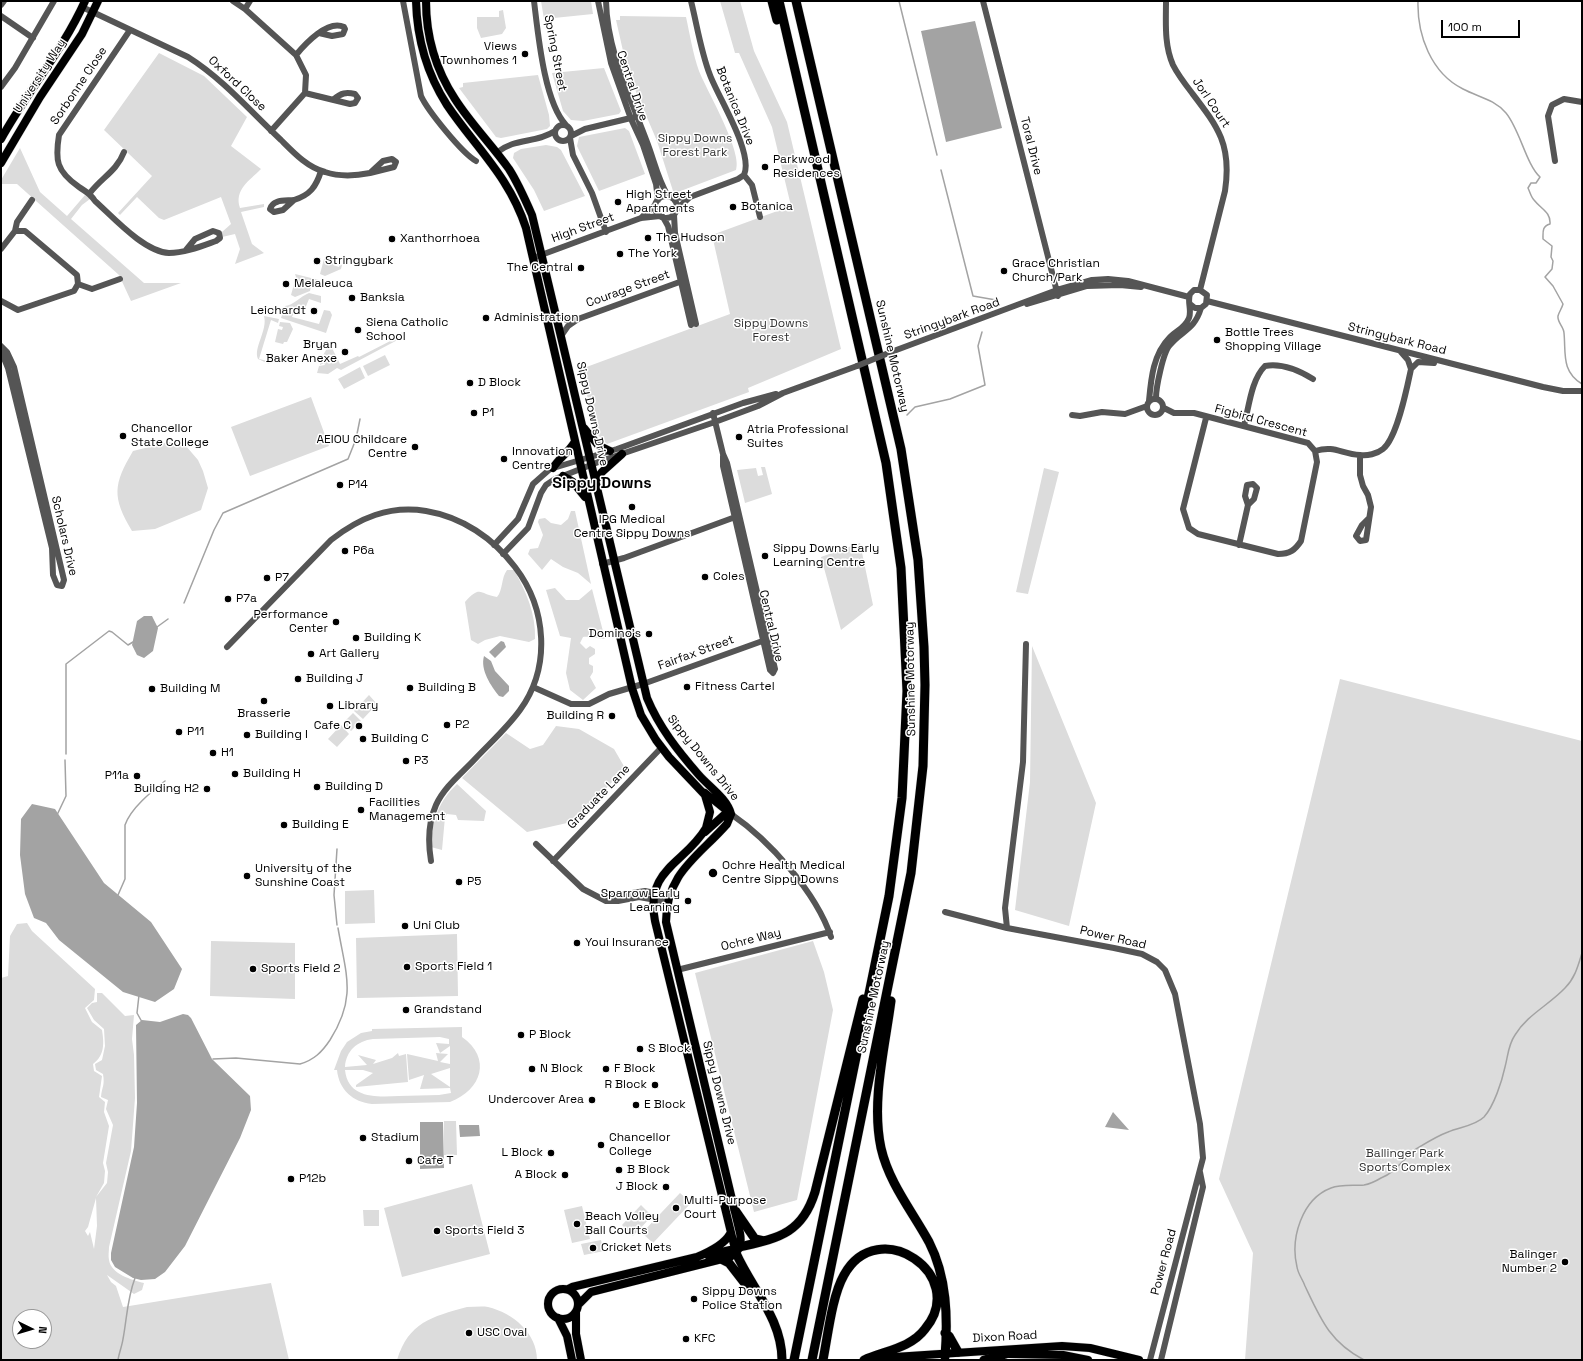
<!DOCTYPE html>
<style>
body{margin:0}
#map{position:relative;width:1583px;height:1361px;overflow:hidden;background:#fff;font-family:"Space Grotesk",sans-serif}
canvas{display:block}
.frame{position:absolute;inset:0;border:2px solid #000;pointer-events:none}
.north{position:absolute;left:12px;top:1309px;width:40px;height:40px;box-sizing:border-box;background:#fff;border:1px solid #999;border-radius:50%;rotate:95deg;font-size:11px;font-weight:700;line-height:16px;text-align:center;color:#000}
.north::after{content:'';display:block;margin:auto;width:14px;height:18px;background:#000;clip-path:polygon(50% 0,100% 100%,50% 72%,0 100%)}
.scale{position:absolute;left:1441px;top:20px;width:79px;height:18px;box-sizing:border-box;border:2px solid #000;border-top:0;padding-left:5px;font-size:12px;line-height:14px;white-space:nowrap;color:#000;-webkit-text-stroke:3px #fff;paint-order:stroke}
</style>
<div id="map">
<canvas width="1583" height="1361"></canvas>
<div class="frame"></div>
<div class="north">N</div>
<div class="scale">100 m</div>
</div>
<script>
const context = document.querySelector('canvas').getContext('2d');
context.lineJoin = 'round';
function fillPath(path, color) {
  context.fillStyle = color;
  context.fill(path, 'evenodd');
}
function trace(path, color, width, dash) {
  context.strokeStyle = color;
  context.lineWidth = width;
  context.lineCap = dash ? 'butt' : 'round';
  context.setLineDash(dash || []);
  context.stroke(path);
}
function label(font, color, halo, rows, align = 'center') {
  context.font = font + ' "Space Grotesk",sans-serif';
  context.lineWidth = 3;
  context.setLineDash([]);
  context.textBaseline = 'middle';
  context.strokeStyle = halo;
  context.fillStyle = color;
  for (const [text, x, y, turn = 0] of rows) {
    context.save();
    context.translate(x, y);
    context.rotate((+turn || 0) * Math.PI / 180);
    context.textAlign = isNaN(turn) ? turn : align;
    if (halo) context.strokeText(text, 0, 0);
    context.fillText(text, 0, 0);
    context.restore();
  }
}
const green = new Path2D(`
 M541 1H591L593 14 544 19Z
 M720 1H740L754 51 787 122 841 349 748 388 749 392 607 444 596 433 581 369 730 314 712 235 791 206 772 127 739 53H735Z
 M503 10 506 28 502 34 481 38 477 28V17H499V11Z
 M620 16 686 17C690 35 693 54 699 71 707 91 743 152 736 170L678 192 673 191 657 141 628 73 616 20H620Z
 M159 53 204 76 247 117 231 146 261 169C249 181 234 190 240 208L264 204V207L241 212 252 244 264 253 235 264 240 249 235 234 222 237V232L231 224 221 197 164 220 159 218 137 197 120 215 118 213 152 176 104 130Z
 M604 68 621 111 619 114 583 121 571 120 563 111 552 73Z
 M538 75 549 115 550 126 547 129 501 138 496 137 459 88 463 87V83Z
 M625 128 629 131 645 174 599 191 577 146 579 137Z
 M546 145 557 147 561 150 585 196 544 211 534 190 513 158 514 153 521 149Z
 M20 148 40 192 67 216 85 195 90 199 82 205 71 219 144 283H181L131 301 119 275 17 184H1V180Z
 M324 259 334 262 333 265 339 267 340 264 342 265 341 269 325 276 320 274Z
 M295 274 319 280 321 286 316 288 317 283 312 282 310 291 295 297 291 295 296 277Z
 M309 293 321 296V303L309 299 304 311 295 310 292 317 319 324 324 310 330 311 332 315 326 333 281 318 285 306C292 306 301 296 309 293Z
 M264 316 279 319 278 323 271 320 259 359 268 361 269 358H273L269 364 258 359C253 348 268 330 264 316Z
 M280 322 290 323 293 329 287 342H284L283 344 275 342 278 329 282 330 283 327 279 326Z
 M403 332 405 336 341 370 337 368 328 374 317 373 319 366 325 365 324 363 320 365V362L324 363 325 360 321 359 326 350 332 348 340 364 358 356 359 357 400 336 399 334Z
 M385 355 390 365 368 376 363 366Z
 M360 367 365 378 344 389 338 379Z
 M311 397 329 446 250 476 231 427Z
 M169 442 186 446 198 460 203 471 208 488 201 510 155 529 132 531C112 497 113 485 133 451Z
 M761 467H765L772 494 745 503 737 470 756 468 758 476 763 475Z
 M1044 468 1059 472 1028 594 1016 592Z
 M571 511H575L591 584 578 573 563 567 551 559 542 570 528 554 530 549 538 548 543 535 538 522 539 519 545 518 551 523 561 525 568 519Z
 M860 543 873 605 841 630 821 557Z
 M507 570H514C526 591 536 614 535 639L529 642 500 636 485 640 478 644 471 640 465 602C481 584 480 595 497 597 503 590 501 578 507 570Z
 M555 588 566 600H579L592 589 605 639C597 639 591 636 583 637L580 643 586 649 590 646 595 649V654L589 658V664L593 666V672L590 677 596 688 583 700 570 690 566 673 571 638 560 636 546 590Z
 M1032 646 1096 803 1069 926 1015 910 1030 782Z
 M1340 679 1582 741V1360H1245L1253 1253 1219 1179Z
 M369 695 377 704 363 719 354 711Z
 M353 713 361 721 351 731 343 723Z
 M341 725 349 734 337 747 328 739Z
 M556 726 579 729 614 749 625 768 576 821 527 832 462 778 506 733 530 749 543 745Z
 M457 784 486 811 484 821 458 820 456 815 447 814 445 817 442 850 431 847C432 821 438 802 457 784Z
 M374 890 375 923 345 924V891Z
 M27 923 32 931 95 989 94 1000 85 1008 92 1022 102 1030C104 1043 105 1055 93 1064L94 1071 102 1076 99 1097 105 1102 104 1112 109 1126 103 1163 105 1171 104 1183 96 1197 107 1183 108 1172 106 1163 113 1125 106 1109 108 1100 101 1097C102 1086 105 1086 103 1074L96 1070 95 1064 102 1060 105 1046 104 1029 94 1020 87 1008 92 1003 97 1002V993H102L125 1016 134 1015 132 1039 134 1055 135 1098 131 1151 109 1247C109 1251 108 1256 109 1260 111 1274 132 1280 144 1283L142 1290 134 1294 107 1275 111 1282 116 1286 123 1307 271 1283 289 1360H1V978L8 976 10 936 17 924ZM96 1198 97 1226 94 1249 90 1232 88 1236 85 1231 88 1227ZM20 1317H44V1341H20Z
 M457 934 458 996 357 998 356 938Z
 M211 941 295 943V999L210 996Z
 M813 941 824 972 833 1010 797 1200 754 1212 695 973Z
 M462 1027V1037C492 1058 482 1090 450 1102L372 1104C353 1102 339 1090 337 1070H334L341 1051 347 1042 361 1033 372 1031V1029ZM440 1037 449 1039V1044L436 1043 440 1053 450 1046V1064L440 1062 448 1054 436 1053 438 1061 407 1054 409 1080 424 1075 420 1089 450 1088 451 1093 439 1095C426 1095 412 1096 399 1096 377 1097 348 1099 345 1070H363L373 1073 356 1085V1087L408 1082 406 1054 399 1056 398 1053 392 1058 373 1064 376 1060 358 1055 367 1065 345 1067C346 1051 357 1041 373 1039ZM450 1068V1087L431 1074Z
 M444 1121H456L457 1155H444Z
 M472 1184 490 1254 402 1277 384 1208Z
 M680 1193 691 1203 653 1243 642 1233Z
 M641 1205 652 1216 633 1236 622 1225Z
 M582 1206 590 1239 572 1243 564 1210Z
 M363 1210H379V1226H364Z
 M601 1240 604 1251 584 1255 581 1244Z
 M467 1307C474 1307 482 1306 488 1307 513 1313 537 1333 537 1360H397C409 1322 431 1317 467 1307Z`);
const water = new Path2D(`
 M975 21 1002 128 946 142 921 31Z
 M144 616H152L158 628 153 651 144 658 137 655 132 645 137 621Z
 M501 641 504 642 506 647 495 658 489 652Z
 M484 656 491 661 495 671 509 686V691L503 697 499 696C491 686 480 670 484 656Z
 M32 804 55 809 104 883 151 922 182 969 174 989 155 1002 123 992 59 940 46 923 34 918 25 894 20 855 21 819Z
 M183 1014 188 1015 191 1018 212 1059 250 1096 251 1110 240 1138 185 1246 165 1272 155 1279 141 1280 133 1278 115 1267 111 1260V1253L134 1147 137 1103 136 1025 142 1020 160 1022Z
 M1113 1112 1129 1130 1105 1127Z
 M420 1122H443L444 1168 420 1169Z
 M459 1125H479L480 1136 460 1137Z`);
const stream = new Path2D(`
 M899 1 937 155
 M1418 1C1417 35 1431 73 1463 89 1478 97 1494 99 1506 113 1520 130 1526 164 1540 177L1536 183H1531L1528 188C1530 192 1531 197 1534 200 1541 209 1551 212 1550 224 1542 226 1543 232 1543 239L1552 246 1551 257 1553 261 1552 269 1545 277 1553 286 1563 304C1562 308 1559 312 1558 316 1557 322 1564 327 1564 333 1566 353 1561 371 1582 384
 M941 170 973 296 996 300 995 303
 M907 415 915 407 950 399 985 385 978 346 982 332
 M184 603 214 530 223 513 348 459 356 439 360 419
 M157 627 168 619
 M66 754V664L109 631 112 632 128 645 133 642
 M57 815 66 796 65 760
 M337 849 334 895 337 925
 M118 895 125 879V825C131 808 151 792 165 781
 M139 995 137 1013 142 1022
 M213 1059 236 1058 300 1064C314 1060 322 1052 330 1040 357 997 346 975 338 928
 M118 1360C119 1353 122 1346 123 1339 127 1318 127 1299 135 1278
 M1364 1360C1330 1342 1321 1320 1305 1286 1303 1280 1298 1274 1297 1267 1290 1238 1302 1199 1331 1188 1341 1184 1354 1186 1364 1185 1370 1184 1376 1181 1381 1178 1395 1173 1404 1158 1416 1149 1426 1143 1437 1136 1448 1132 1459 1127 1475 1126 1484 1117 1494 1106 1502 1081 1505 1067 1508 1056 1508 1045 1515 1035 1527 1015 1549 1005 1565 988 1575 978 1578 966 1582 953`);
const minor = new Path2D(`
 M233 1 245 9 296 55 306 75 305 93 271 131
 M403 1 421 96C428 111 462 153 476 161
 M534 1C538 33 544 102 566 125
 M598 1 611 63 631 119 643 145 656 184 658 200
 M606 1C607 51 630 96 647 142 654 160 658 180 668 196
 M691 1C697 25 701 52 710 75 718 97 754 153 744 175
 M983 1 1058 296
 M1166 1C1166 22 1164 45 1173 65 1178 75 1185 84 1192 93 1218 127 1232 145 1225 191L1200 290
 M1 5 4 1
 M82 7 188 57C223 79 251 112 281 140 294 153 307 167 325 172 340 177 355 176 370 173
 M245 9 250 1
 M1 16 33 38
 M130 30 59 135C55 160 56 171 79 187 86 192 90 193 95 201 113 217 144 252 169 253 185 253 202 246 216 241L220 238 219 233 213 231 195 239 186 250
 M296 55C305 44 328 19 344 27L345 29 343 34 332 36 319 33
 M1 87 15 68 54 1
 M305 93 350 104 355 103 358 98 355 94C346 92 341 93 334 99
 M555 133a8 8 0 1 1 16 0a8 8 0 1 1-16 0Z
 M571 136 585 129 635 117
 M570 138 573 155 592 193 606 232
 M496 153C516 137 535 144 555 131
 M392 159 396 162 394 167 370 173 383 161Z
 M1555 161 1548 116 1552 105 1564 99 1582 102
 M744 175 752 185 760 217
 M90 193C101 178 117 171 124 152
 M655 207a11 11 0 1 1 22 0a11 11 0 1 1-22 0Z
 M673 198 690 197 738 179 744 175
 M294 200 283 210 274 212 270 209C273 199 285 201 294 200Z
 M294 200C310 195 316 187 321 171
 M677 209 690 197
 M674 215 675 233 696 324
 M663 217 668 226 691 325
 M641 218 655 205
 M1 249 15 231 17 222 32 200
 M533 258 641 218 660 216
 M78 284 92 289 120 279
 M1 301 18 310 74 291 78 284 77 275 25 231H15
 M1207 301 1543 387 1563 391H1582
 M1027 304 1087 286 1120 285 1141 287
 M557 317 568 320 578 319
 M561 336 568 326 578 319 685 280
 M1 346 7 352 14 367 64 580 62 586 57 585 53 575 52 548 8 368 1 351
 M891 352 1057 290 1092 280 1108 279 1128 281 1189 297
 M1401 352 1408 360 1411 369
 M1156 398C1156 388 1163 352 1170 345 1182 330 1194 331 1201 308
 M1147 407a8 8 0 1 1 16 0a8 8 0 1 1-16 0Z
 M1149 401C1151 379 1153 354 1170 337 1176 331 1185 328 1189 318 1192 310 1187 302 1190 294L1194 290H1200L1207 295 1206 304 1201 308H1195L1190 304
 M1164 408 1174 413H1194L1308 443 1315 451 1317 462 1301 541C1295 550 1290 554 1278 554L1198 534 1189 528 1183 509 1206 418
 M713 413 723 454 727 463 775 669 773 673
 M1072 415 1080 416 1102 412 1125 414 1147 406
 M1244 426C1249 407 1251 380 1265 366 1281 363 1300 371 1313 379
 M1315 451C1335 445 1341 454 1360 455 1367 456 1377 454 1383 449 1397 438 1407 388 1411 369L1418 362 1434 363
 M1360 455V475L1363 486 1368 495 1371 507 1366 540 1360 541 1356 536 1362 525 1368 519
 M723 456V466L770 670 773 673
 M494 545 518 519 533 484 550 469 617 449 743 403 776 394
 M1239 545 1248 505 1245 496 1247 485 1253 484 1257 488 1254 499 1248 505
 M503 554 528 528 541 493 546 485 555 479 601 461 715 422 758 406 783 393 857 366
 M602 564 624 558 738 516
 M227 647 331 540C359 518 389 505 426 511 462 517 493 538 515 567 547 609 551 667 520 710 507 728 490 743 475 759 462 773 444 787 436 805 428 823 428 843 431 861
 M533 687 571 704H589L609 694 643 684 768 639
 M731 814C769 840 816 892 831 937
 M536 844 583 889 606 901H618L639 897 667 902
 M553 861 661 748
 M601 898 645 891 668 896
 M945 912 1007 928 1114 948 1142 954 1157 962 1165 970 1175 994 1200 1124 1203 1158 1150 1360
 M1007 928 1005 908 1023 762 1026 644
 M677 970 830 932
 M1161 1360 1203 1187 1200 1172`);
const major = new Path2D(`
 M416 1C417 38 427 74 447 105 476 148 509 176 526 228L632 688 641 715 656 740 669 757 705 795 710 812 706 828C685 864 645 868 655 921L736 1253
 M426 1C426 36 436 70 455 99 471 124 492 145 509 169 518 183 525 199 532 215L647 698C659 727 678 751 698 774 708 786 727 798 731 814L727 824C698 857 666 873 666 922L740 1233C742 1244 740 1251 730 1257L591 1292 579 1304
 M1 139C27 92 63 50 85 1
 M1 163 40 97 82 34 98 1
 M584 428 598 445 610 451
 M553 468C559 458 568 453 574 443
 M563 476 573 482 585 497
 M595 481 602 472 622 454
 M705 793 731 814
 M705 832 724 815 731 814
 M708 1255 739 1248
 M548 1304a15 15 0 1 1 30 0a15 15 0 1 1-30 0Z
 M568 1289 572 1287 697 1257C709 1252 724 1245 730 1234
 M576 1312V1334L581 1360
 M558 1318 567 1336 572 1360
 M1009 1354 1063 1355 1088 1360
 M879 1358 1062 1346 1090 1348 1139 1360`);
const highway = new Path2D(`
 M772 1 777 20
 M779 1 886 463 901 568 907 691 902 798 889 896 794 1360
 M796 1 901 449 918 560 924 647 925 685 923 766 911 873 812 1360
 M891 1001C885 1047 871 1102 881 1148 889 1183 912 1211 929 1242 947 1277 948 1318 945 1357
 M735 1210 755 1239 764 1241
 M740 1247C778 1238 802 1234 815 1192L863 999
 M736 1253C752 1289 782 1319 782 1360
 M723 1260 729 1263 750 1290
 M945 1333 949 1336 958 1352
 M823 1360C828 1335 832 1296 844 1275 878 1213 970 1275 925 1329 911 1348 884 1351 864 1360
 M984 1360 1006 1354`);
const minorBridge = new Path2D(`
 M857 366 891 352`);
const markers = [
 [525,54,4,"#000"],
 [765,167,4,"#000"],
 [618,202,4,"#000"],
 [733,207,4,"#000"],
 [648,238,4,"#000"],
 [392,239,4,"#000"],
 [620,254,4,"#000"],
 [317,261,4,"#000"],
 [581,268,4,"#000"],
 [1004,271,4,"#000"],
 [286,284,4,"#000"],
 [352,298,4,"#000"],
 [314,311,4,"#000"],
 [486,318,4,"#000"],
 [358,330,4,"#000"],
 [1217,340,4,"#000"],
 [345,352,4,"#000"],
 [470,383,4,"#000"],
 [474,413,4,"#000"],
 [123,436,4,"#000"],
 [739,437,4,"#000"],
 [415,447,4,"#000"],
 [504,459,4,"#000"],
 [340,485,4,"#000"],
 [632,507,4,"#000"],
 [345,551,4,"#000"],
 [765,556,4,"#000"],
 [705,577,4,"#000"],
 [267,578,4,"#000"],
 [228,599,4,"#000"],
 [336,622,4,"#000"],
 [649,634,4,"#000"],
 [356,638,4,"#000"],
 [311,654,4,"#000"],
 [298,679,4,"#000"],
 [687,687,4,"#000"],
 [410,688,4,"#000"],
 [152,689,4,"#000"],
 [264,701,4,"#000"],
 [330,706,4,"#000"],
 [612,716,4,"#000"],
 [447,725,4,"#000"],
 [359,726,4,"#000"],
 [179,732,4,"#000"],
 [247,735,4,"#000"],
 [363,739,4,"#000"],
 [213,753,4,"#000"],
 [406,761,4,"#000"],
 [235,774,4,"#000"],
 [137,776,4,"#000"],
 [317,787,4,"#000"],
 [207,789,4,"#000"],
 [361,810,4,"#000"],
 [284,825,4,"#000"],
 [713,873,5,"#000"],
 [247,876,4,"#000"],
 [459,882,4,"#000"],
 [688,901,4,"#000"],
 [405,926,4,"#000"],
 [577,943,4,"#000"],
 [407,967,4,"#000"],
 [253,969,4,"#000"],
 [406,1010,4,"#000"],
 [521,1035,4,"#000"],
 [640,1049,4,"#000"],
 [532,1069,4,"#000"],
 [606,1069,4,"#000"],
 [655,1085,4,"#000"],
 [592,1100,4,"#000"],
 [636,1105,4,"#000"],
 [363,1138,4,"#000"],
 [601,1145,4,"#000"],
 [551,1153,4,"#000"],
 [409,1161,4,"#000"],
 [619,1170,4,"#000"],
 [565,1175,4,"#000"],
 [291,1179,4,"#000"],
 [666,1187,4,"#000"],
 [676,1208,4,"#000"],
 [577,1224,4,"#000"],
 [437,1231,4,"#000"],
 [593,1248,4,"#000"],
 [1565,1262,4,"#000"],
 [694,1299,4,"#000"],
 [469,1333,4,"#000"],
 [686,1339,4,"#000"]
];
const poiNames = [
 ["Views",517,47,"right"],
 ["Townhomes 1",517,61,"right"],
 ["Parkwood",773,160],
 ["Residences",773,174],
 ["High Street",626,195],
 ["Apartments",626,209],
 ["Botanica",741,207],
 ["The Hudson",656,238],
 ["Xanthorrhoea",400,239],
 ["The York",628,254],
 ["Stringybark",325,261],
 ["Grace Christian",1012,264],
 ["Church/Park",1012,278],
 ["The Central",573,268,"right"],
 ["Melaleuca",294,284],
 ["Banksia",360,298],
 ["Leichardt",306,311,"right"],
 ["Administration",494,318],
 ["Siena Catholic",366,323],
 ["School",366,337],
 ["Bottle Trees",1225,333],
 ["Shopping Village",1225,347],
 ["Bryan",337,345,"right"],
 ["Baker Anexe",337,359,"right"],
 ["D Block",478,383],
 ["P1",482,413],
 ["Chancellor",131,429],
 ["State College",131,443],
 ["Atria Professional",747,430],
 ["Suites",747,444],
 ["AEIOU Childcare",407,440,"right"],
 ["Centre",407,454,"right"],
 ["Innovation",512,452],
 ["Centre",512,466],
 ["P14",348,485],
 ["IPG Medical",632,520,"center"],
 ["Centre Sippy Downs",632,534,"center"],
 ["Sippy Downs Early",773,549],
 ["Learning Centre",773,563],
 ["P6a",353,551],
 ["Coles",713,577],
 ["P7",275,578],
 ["P7a",236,599],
 ["Performance",328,615,"right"],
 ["Center",328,629,"right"],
 ["Domino's",641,634,"right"],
 ["Building K",364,638],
 ["Art Gallery",319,654],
 ["Building J",306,679],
 ["Fitness Cartel",695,687],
 ["Building B",418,688],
 ["Building M",160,689],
 ["Library",338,706],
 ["Brasserie",264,714,"center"],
 ["Building R",604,716,"right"],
 ["P2",455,725],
 ["Cafe C",351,726,"right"],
 ["P11",187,732],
 ["Building I",255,735],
 ["Building C",371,739],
 ["H1",221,753],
 ["P3",414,761],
 ["Building H",243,774],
 ["P11a",129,776,"right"],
 ["Building D",325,787],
 ["Building H2",199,789,"right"],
 ["Facilities",369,803],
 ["Management",369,817],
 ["Building E",292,825],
 ["Ochre Health Medical",722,866],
 ["Centre Sippy Downs",722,880],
 ["University of the",255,869],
 ["Sunshine Coast",255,883],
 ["P5",467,882],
 ["Sparrow Early",680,894,"right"],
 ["Learning",680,908,"right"],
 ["Uni Club",413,926],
 ["Youi Insurance",585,943],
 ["Sports Field 1",415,967],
 ["Sports Field 2",261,969],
 ["Grandstand",414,1010],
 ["P Block",529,1035],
 ["S Block",648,1049],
 ["N Block",540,1069],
 ["F Block",614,1069],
 ["R Block",647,1085,"right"],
 ["Undercover Area",584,1100,"right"],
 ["E Block",644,1105],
 ["Stadium",371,1138],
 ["Chancellor",609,1138],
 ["College",609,1152],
 ["L Block",543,1153,"right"],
 ["Cafe T",417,1161],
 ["B Block",627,1170],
 ["A Block",557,1175,"right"],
 ["P12b",299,1179],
 ["J Block",658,1187,"right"],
 ["Multi-Purpose",684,1201],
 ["Court",684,1215],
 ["Beach Volley",585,1217],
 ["Ball Courts",585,1231],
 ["Sports Field 3",445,1231],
 ["Cricket Nets",601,1248],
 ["Balinger",1557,1255,"right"],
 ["Number 2",1557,1269,"right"],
 ["Sippy Downs",702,1292],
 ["Police Station",702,1306],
 ["USC Oval",477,1333],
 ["KFC",694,1339]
];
const streetNames = [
 ["Spring Street",555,53,79],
 ["University Way",40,76,-57],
 ["Oxford Close",237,84,43],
 ["Sorbonne Close",79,86,-56],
 ["Central Drive",632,86,71],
 ["Jorl Court",1211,103,56],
 ["Botanica Drive",735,106,68],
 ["Toral Drive",1031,146,76],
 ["High Street",583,228,-20],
 ["Courage Street",628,289,-20],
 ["Stringybark Road",952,319,-20],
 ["Stringybark Road",1397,339,14],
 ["Sunshine Motorway",892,356,77],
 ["Sippy Downs Drive",592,414,77],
 ["Figbird Crescent",1261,421,15],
 ["Scholars Drive",64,536,77],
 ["Central Drive",771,626,77],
 ["Fairfax Street",696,653,-20],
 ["Sunshine Motorway",911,679,-91],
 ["Sippy Downs Drive",703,758,51],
 ["Graduate Lane",599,797,-46],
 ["Power Road",1113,938,13],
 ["Ochre Way",751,940,-14],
 ["Sunshine Motorway",874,997,-78],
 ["Sippy Downs Drive",719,1093,76],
 ["Power Road",1164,1262,-75],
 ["Dixon Road",1005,1337,-3]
];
const parkNames = [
 ["Sippy Downs",695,139],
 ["Forest Park",695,153],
 ["Sippy Downs",771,324],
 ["Forest",771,338],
 ["Ballinger Park",1405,1154],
 ["Sports Complex",1405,1168]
];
const districtNames = [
 ["Sippy Downs",602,484]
];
fillPath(green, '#dcdcdc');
fillPath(water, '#a3a3a3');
trace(stream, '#a3a3a3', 1.5);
trace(major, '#dbdbdb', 9);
trace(highway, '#dbdbdb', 10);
trace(minor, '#555', 6);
trace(major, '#000', 8);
trace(highway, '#000', 9);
trace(minorBridge, '#555', 6);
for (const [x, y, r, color] of markers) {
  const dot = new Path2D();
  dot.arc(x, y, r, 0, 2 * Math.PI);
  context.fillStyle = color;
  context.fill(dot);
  trace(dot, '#fff', 1.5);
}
label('12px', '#000', '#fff', poiNames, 'left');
label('12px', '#000', '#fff', streetNames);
label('12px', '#333', '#fff', parkNames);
label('bold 16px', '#000', '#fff', districtNames);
</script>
